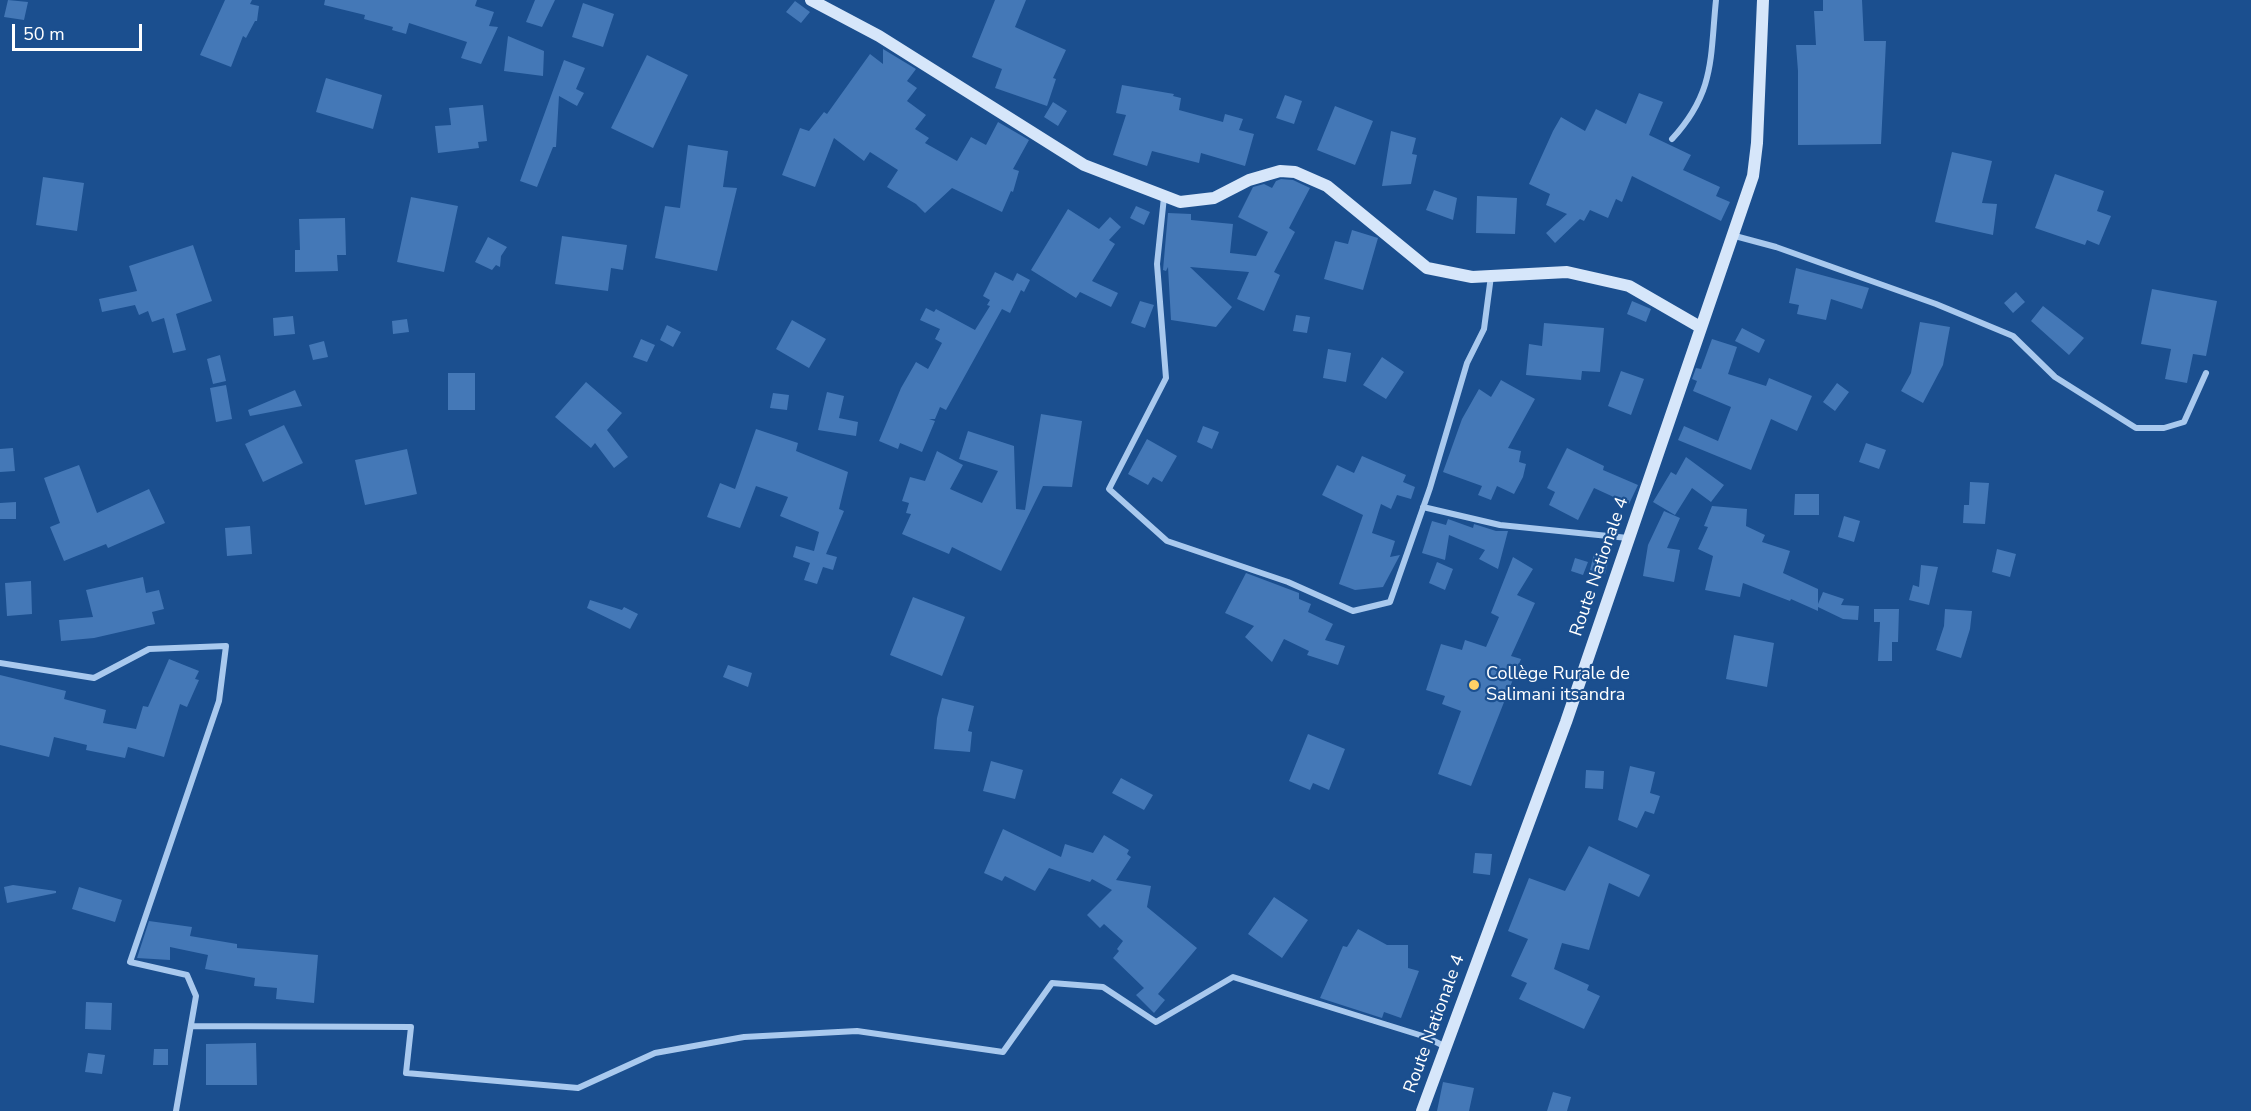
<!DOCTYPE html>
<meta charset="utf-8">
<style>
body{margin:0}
#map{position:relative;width:2251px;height:1111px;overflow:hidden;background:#1b4f8f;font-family:"Nunito Sans",sans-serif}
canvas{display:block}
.scale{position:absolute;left:12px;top:24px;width:130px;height:27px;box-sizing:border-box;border:3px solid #fff;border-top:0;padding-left:8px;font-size:18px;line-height:21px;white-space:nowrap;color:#fff;-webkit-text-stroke:4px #1b4f8f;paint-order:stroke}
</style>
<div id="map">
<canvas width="2251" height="1111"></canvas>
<div class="scale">50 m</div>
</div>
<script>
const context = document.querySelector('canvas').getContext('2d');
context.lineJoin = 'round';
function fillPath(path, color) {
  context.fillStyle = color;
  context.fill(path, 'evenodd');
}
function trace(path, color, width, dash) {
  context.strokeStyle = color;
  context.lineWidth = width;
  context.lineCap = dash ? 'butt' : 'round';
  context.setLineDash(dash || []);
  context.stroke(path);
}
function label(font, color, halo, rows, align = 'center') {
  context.font = font + ' "Nunito Sans",sans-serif';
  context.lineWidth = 4.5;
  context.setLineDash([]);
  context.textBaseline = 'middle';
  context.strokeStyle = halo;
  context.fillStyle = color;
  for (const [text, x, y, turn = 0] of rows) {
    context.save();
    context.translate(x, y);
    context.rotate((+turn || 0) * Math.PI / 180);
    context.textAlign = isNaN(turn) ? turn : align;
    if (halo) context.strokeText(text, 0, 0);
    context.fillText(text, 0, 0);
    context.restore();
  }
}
const building = new Path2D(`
 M8 0 28 2 24 20 4 17Z
 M225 0H252L250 4 259 6 257 21H255L246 38 243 36 231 67 200 55Z
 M325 0H477L475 6 494 12 489 26 498 27 481 64 461 58 467 42 409 23 406 34 392 30 393 27 364 19 365 15 324 5Z
 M535 0H555L542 27 526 22Z
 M995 0H1026L1015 27 1066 50 1053 78 1056 79 1047 106 995 88 1002 69 972 57Z
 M1823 0H1862L1864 41H1886L1881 144 1798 145V71L1796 45H1816L1814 11H1823Z
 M795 1 810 12 801 23 786 12Z
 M583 3 614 14 603 47 572 37Z
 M508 36 544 51 543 76 504 71Z
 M883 49 916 69 907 81 917 88 907 101 926 115 915 129 929 138 925 143 957 161 971 137 986 145 998 122 1029 140 1013 169 1019 171 1013 192 1011 191 1002 212 952 188 925 213 916 204 887 187 898 170 870 152 864 161 834 138 815 187 782 175 800 128 809 131 824 112 827 114 870 54 883 64Z
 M647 55 688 75 653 148 611 128Z
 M564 60 585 68 576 89 584 93 577 106 559 96 556 147H553L537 187 520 181Z
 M326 78 382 95 373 129 316 112Z
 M1122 85 1174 94 1173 96 1181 98 1179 110 1223 122 1225 114 1243 119 1239 130 1254 134 1245 166 1201 153 1199 163 1152 151 1147 166 1113 155 1126 115 1116 113Z
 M1639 93 1663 102 1649 135 1691 155 1683 170 1720 187 1716 196 1730 202 1721 221 1632 176 1622 202 1616 199 1608 218 1590 210 1584 221 1580 219 1555 243 1546 233 1567 214 1546 205 1550 194 1529 184 1553 131 1561 117 1585 131 1596 109 1626 124Z
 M1285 95 1302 101 1294 124 1276 118Z
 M1053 102 1067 111 1058 126 1044 117Z
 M483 105 487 141 478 142 479 148 438 153 435 126 451 125 449 108Z
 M1335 106 1373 121 1355 165 1317 150Z
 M1391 131 1416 138 1412 154 1417 155 1411 184 1382 186Z
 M688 145 728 151 723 187 737 188 717 271 655 258 665 206 680 208Z
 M1952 152 1992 161 1982 203 1997 204 1993 235 1935 222Z
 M2055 174 2104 191 2097 211 2111 216 2099 245 2087 240 2085 245 2035 228Z
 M43 177 84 183 77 231 36 225Z
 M1281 179 1293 180 1310 188 1289 228 1295 232 1274 272 1280 275 1264 311 1237 299 1249 272 1190 267 1232 307 1216 327 1171 320 1168 267 1166 271 1163 270 1168 213 1191 214V220L1233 224 1230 253 1256 256 1268 232 1238 217 1253 187 1264 184 1272 188 1276 181Z
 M1434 190 1457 198 1453 220 1426 210Z
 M1477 196 1517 198 1515 234 1476 233Z
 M411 197 458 206 444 272 397 262Z
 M1136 206 1150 212 1144 225 1130 218Z
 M1068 209 1099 229 1110 217 1121 227 1109 240 1115 244 1092 281 1118 293 1111 307 1080 292 1076 298 1031 270Z
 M345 218 346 255H337L338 271 295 272V250H300L299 219Z
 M1352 230 1378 238 1363 290 1324 279 1335 241 1348 244Z
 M562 236 627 245 623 270 611 268 608 291 555 284Z
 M488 237 507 247 501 256 500 267 496 265 492 270 475 262Z
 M193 245 212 301 176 314 186 350 173 353 164 318 152 322 148 311 139 315 135 305 102 312 99 299 137 291 129 266Z
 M1796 268 1869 288 1862 309 1831 299 1826 320 1797 314 1799 305 1789 303Z
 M995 272 1013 281 1017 273 1030 280 1024 292 1021 290 1010 313 1002 309 946 410 940 407 935 419H929L935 421 922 452 900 443 898 449 879 441 901 388 916 362 928 369 942 343 935 339 940 329 920 320 926 308 934 312 936 309 975 330 990 306 987 305 990 300 983 296Z
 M2152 289 2217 301 2206 356 2193 354 2187 383 2165 379 2171 349 2141 344Z
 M2016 292 2025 302 2013 313 2004 303Z
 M1140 301 1154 305 1145 328 1131 323Z
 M1632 301 1651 309 1646 322 1627 314Z
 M2043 306 2084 338 2069 355 2031 321Z
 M1296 315 1310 317 1307 333 1293 331Z
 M293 316 295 334 274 336 273 318Z
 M407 319 409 332 393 334 392 321Z
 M792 320 826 339 809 368 776 349Z
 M1920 322 1950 327 1943 365 1923 403 1901 391 1911 373Z
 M1544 323 1604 328 1600 372 1582 371 1581 380 1526 375 1529 344 1542 346Z
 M667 325 681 332 673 347 660 340Z
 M1742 328 1765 340 1759 353 1735 341Z
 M641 339 655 345 647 362 633 357Z
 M1712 339 1737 347 1728 374 1766 386 1769 378 1812 396 1797 431 1771 419 1751 470 1678 440 1684 426 1718 441 1731 407 1693 391 1697 381 1692 379 1696 368 1701 369Z
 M324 341 328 357 313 360 309 345Z
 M1328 349 1351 353 1346 382 1323 378Z
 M220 355 226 381 213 384 207 359Z
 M1382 357 1404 372 1386 399 1363 385Z
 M1621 371 1644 379 1631 415 1608 406Z
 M448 373H475V410H448Z
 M1501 380 1535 399 1508 448 1521 451 1519 462 1526 464 1523 477 1514 494 1497 486 1491 500 1478 495 1482 486 1443 472 1462 419 1479 389 1491 397Z
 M586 382 622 413 607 430 628 457 614 468 595 443 591 448 555 417Z
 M1837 383 1849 392 1835 411 1823 402Z
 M226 385 232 419 216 422 210 388Z
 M295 390 302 406 250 416 248 410Z
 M827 392 844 396 839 418 858 422 856 436 818 430Z
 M773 393 789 395 787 410 770 408Z
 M1041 414 1082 421 1072 487 1043 486 1001 571 952 547 949 554 902 534 911 514 906 513 909 503 902 501 910 477 925 481 937 451 963 465 950 489 982 503 998 471 959 459 968 431 1014 446 1016 509 1025 510Z
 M284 425 303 463 263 482 245 444Z
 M1203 426 1219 432 1212 449 1197 442Z
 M756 429 798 443 796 451 848 472 839 509 844 511 826 554 837 557 833 570 823 567 817 584 804 580 810 563 793 557 796 546 814 551 819 532 780 516 788 497 756 486 740 528 707 517 720 483 735 489Z
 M1147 439 1177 456 1162 482 1153 477 1148 485 1128 474Z
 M1866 443 1886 450 1879 469 1859 462Z
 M13 448 15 471 0 472V449Z
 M1567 448 1604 466 1603 470 1638 485 1629 504 1594 488 1578 520 1549 505 1555 492 1547 488Z
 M407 449 417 494 365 505 355 460Z
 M1362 456 1406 475 1403 482 1415 487 1411 499 1397 495 1391 509 1381 504 1372 533 1395 541 1390 557 1400 555 1383 587 1355 590 1339 584 1363 515 1322 495 1337 465 1354 473Z
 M1686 457 1724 485 1711 502 1692 488 1675 515 1653 502 1671 472 1676 475Z
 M79 465 97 513 149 489 165 523 108 548 106 544 64 561 50 527 60 523 44 478Z
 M1970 482 1989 483 1985 524 1963 523 1964 505H1969Z
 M1795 494H1819V515H1794Z
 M16 502V519H0V503Z
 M1712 506 1747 509 1746 526 1765 535 1762 542 1790 551 1783 573 1818 589V604L1823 592 1844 599 1841 605 1859 606 1858 620 1843 619 1818 607V611L1791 599 1790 601 1743 583 1740 597 1705 590 1713 556 1698 549 1708 527 1704 526Z
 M1664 511 1680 518 1667 548 1680 550 1674 582 1643 576 1648 545Z
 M1844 516 1860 521 1854 542 1838 537Z
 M1448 519 1473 528 1474 524 1496 531H1508L1498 569 1479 559 1485 550 1449 535 1445 560 1422 553 1432 521 1446 525Z
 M250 526 252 554 227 556 225 528Z
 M1997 549 2016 554 2010 577 1992 572Z
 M1594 554 1609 558 1605 574 1590 570Z
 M1513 557 1533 569 1517 595 1535 603 1511 656 1521 659 1471 786 1438 774 1461 711 1442 704 1445 696 1426 690 1441 644 1462 650 1465 640 1486 647 1499 617 1491 613Z
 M1575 558 1588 562 1583 575 1571 571Z
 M1437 562 1453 569 1445 590 1429 583Z
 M1921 565 1938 567 1929 605 1909 600 1913 585 1919 587Z
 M1246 573 1299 593V599L1311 604 1308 612 1333 624 1325 640 1345 646 1338 665 1307 655 1309 651 1284 639 1272 662 1245 637 1254 626 1225 613Z
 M143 577 146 593 159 590 164 609 152 612 155 624 94 638 61 641 59 620 93 617 86 590Z
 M31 581 32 614 7 616 5 583Z
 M913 597 965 617 942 676 890 655Z
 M590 600 622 610 624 607 638 614 630 629 587 608Z
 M1874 609H1899L1898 642H1892V661H1878L1880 622H1874Z
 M1945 609 1972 611 1970 629 1961 658 1936 650 1944 626Z
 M1734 635 1774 643 1767 687 1726 679Z
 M169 659 199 671 195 679 199 680 187 707 180 704 164 757 128 747 125 758 86 750 87 745 54 737 49 757 0 745V675L66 691 64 699 106 710 103 723 136 729 143 706 148 707Z
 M728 665 752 673 748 687 723 677Z
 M942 698 974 706 968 731 972 732 970 752 934 749 937 718Z
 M1308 734 1345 749 1329 790 1313 783 1310 790 1289 781Z
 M991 761 1023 770 1015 799 983 791Z
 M1630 766 1655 772 1650 793 1660 796 1654 814 1645 811 1637 828 1618 820Z
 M1586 770 1604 771 1603 789 1585 788Z
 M1121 778 1153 795 1144 810 1112 793Z
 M1003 829 1061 857 1065 844 1093 853 1104 835 1129 850 1127 854 1131 857 1116 880 1151 886 1147 907 1197 948 1158 994 1165 1000 1154 1013 1136 995 1144 988 1113 958 1119 951 1117 949 1123 941 1104 924 1100 928 1087 915 1112 890 1092 879 1090 882 1049 868 1035 891 1005 876 1002 881 984 873Z
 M1589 846 1650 875 1639 897 1609 883 1589 950 1562 943 1554 969 1589 985 1587 990 1600 996 1584 1029 1519 999 1527 983 1511 976 1528 939 1508 931 1529 878 1565 891Z
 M1475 853 1492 854 1490 875 1473 873Z
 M13 885 56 891V893L7 903 4 887Z
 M79 887 122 900 115 922 72 909Z
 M1274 897 1308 920 1282 958 1248 934Z
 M149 921 192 927 190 936 237 944V948L318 955 314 1003 276 999 277 988 254 986 255 978 205 969 208 955 170 947V960L137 958Z
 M1358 929 1387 945H1408V968L1419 971 1401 1018 1384 1012 1382 1018 1320 998 1343 946 1347 947Z
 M86 1002 112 1003 111 1030 85 1029Z
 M256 1043 257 1085H206V1044Z
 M154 1049H168V1065H153Z
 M88 1053 105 1055 102 1074 85 1072Z
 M1443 1082 1474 1088 1469 1111H1437Z
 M1553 1092 1571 1097 1567 1111H1547Z`);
const street = new Path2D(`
 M1672 139C1715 92 1710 59 1716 0
 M1164 197 1157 264 1166 378 1109 489 1167 541 1288 582 1353 611 1390 602 1430 488 1467 363 1484 329 1491 276
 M1735 236 1776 247 1936 304 2013 336 2055 377 2136 428H2164L2184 422 2206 373
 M1423 507 1500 525 1628 538
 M0 663 94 678 149 649 226 646 219 701 130 962 187 975 196 996 176 1111
 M193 1026 411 1027 406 1073 578 1088 655 1053 744 1037 857 1031 1003 1052 1052 983 1103 987 1156 1022 1233 977 1426 1037 1446 1047`);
const secondary = new Path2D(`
 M811 0 879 36 1084 165 1180 202 1214 198 1249 180 1280 171 1295 172 1327 186 1427 268 1472 277 1567 272 1629 286 1700 327
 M1422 1111 1566 722 1753 176 1757 143 1763 0`);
const markers = [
 [1474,685,6,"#ffd166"]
];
const streetNames = [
 ["Route Nationale 4",1600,567,-71],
 ["Route Nationale 4",1435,1024,-70]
];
const poiNames = [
 ["Collège Rurale de",1486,675],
 ["Salimani itsandra",1486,696]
];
fillPath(building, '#4478b7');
trace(street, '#a9c9ee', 6);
trace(secondary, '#d6e6fa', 12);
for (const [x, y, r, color] of markers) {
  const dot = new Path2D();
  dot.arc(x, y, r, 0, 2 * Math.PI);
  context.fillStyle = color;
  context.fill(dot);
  trace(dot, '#1b4f8f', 2);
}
label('18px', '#fff', '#1b4f8f', streetNames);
label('18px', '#fff', '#1b4f8f', poiNames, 'left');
</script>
